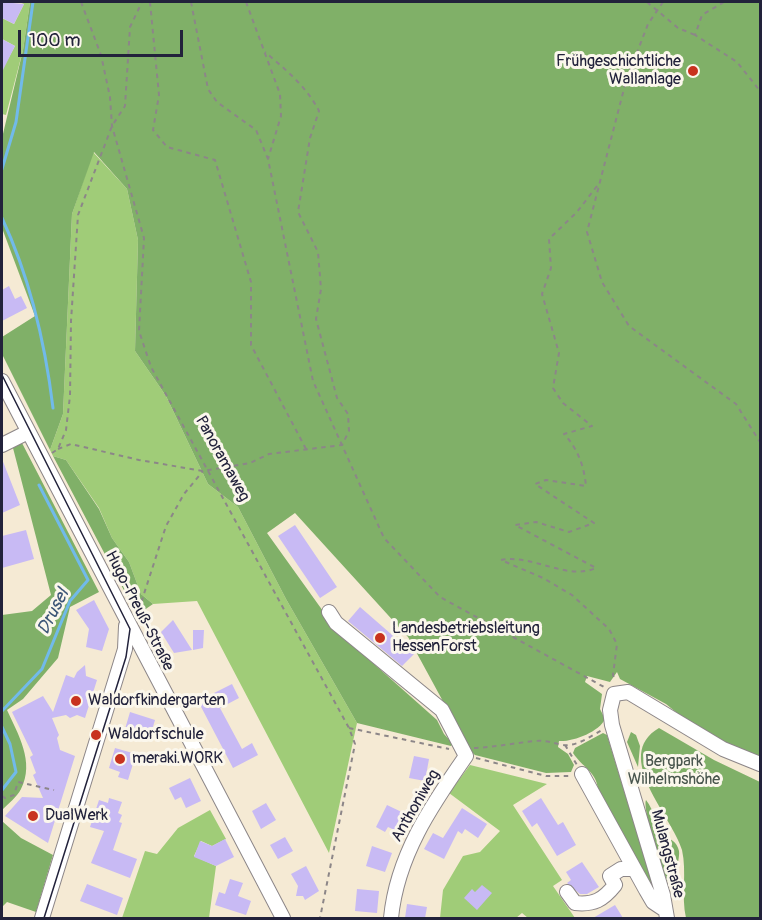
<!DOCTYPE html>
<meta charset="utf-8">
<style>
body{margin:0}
#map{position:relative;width:762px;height:920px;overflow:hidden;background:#f5ead4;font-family:Pangolin,sans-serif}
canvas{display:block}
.frame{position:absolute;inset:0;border:3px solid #22223b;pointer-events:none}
.scale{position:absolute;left:18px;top:30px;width:165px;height:27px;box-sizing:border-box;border:3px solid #22223b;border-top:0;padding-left:8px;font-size:18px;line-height:21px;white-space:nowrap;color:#22223b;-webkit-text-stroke:4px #fbf7ec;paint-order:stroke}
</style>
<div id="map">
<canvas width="762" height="920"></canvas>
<div class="frame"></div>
<div class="scale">100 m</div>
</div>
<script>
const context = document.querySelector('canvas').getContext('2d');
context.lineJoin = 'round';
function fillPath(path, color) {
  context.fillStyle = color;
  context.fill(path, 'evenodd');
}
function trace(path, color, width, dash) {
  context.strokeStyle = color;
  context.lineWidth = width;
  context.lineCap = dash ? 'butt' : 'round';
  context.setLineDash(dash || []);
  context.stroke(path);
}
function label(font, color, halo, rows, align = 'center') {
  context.font = font + ' Pangolin,sans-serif';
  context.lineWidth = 6;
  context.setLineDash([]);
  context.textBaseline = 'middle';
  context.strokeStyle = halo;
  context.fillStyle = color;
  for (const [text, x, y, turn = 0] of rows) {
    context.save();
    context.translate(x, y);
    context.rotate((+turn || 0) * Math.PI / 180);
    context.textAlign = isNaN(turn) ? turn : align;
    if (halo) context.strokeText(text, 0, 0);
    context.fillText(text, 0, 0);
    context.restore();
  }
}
const green = new Path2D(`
 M18 2H30L23 50 6 115 2 114V70L15 46 2 39V18L14 24 24 4Z
 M93 152 127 189 138 240 135 351 166 396 208 484 238 507 286 599 357 723 329 853 197 601 153 604 141 594 129 562 112 538 99 508 66 460 53 456 50 450 63 414 72 214Z
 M470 765 547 784 513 805 562 880 553 886 575 918H528L522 913 516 918H440L443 890 463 856 480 852 500 831 449 793Z
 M210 810 226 839 212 846 201 841 194 856 216 866 209 918H122L145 851 157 854 178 828Z`);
const forest = new Path2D(`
 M30 2H760V758L726 744 688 722 666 704 620 679 617 672 610 682 587 676 585 682 602 694 600 709 605 719C599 732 573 742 559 741L558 747 568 754 574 765 571 772 546 773 475 755 470 751 408 637 295 513 267 533 338 632 437 720 444 734 453 744 451 746 357 723 286 599 238 507 208 484 166 396 135 351 138 240 127 189 94 152 72 214 63 414 50 450 2 354V337L35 316 2 228V138L23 50Z
 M22 443 99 592 70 607 58 658 23 699 7 710C18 734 35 762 21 789 17 797 8 804 2 810V615L32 611 51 595 13 448Z
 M53 456 66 460 99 509 112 538 129 562 141 594 153 604 137 615Z
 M659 728 714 760 760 782V918H686C681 896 687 872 682 850 673 817 611 756 659 728Z
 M631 732 636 735 640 746 638 767 627 742Z
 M603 733 607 735 653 886 648 887 598 790C597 772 582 767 573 753L575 748Z
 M646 800C654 810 657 827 664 834 670 840 677 841 679 851 680 856 676 870 676 878L670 884C662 876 642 808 646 800Z
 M2 821 21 838 53 855 36 912 7 902 2 907Z`);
const stream = new Path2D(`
 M2 169 16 122 33 2
 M2 218C30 278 45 342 53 408
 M2 711 42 669 70 601 88 580 39 485
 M2 727 10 744 16 772 2 790`);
const building = new Path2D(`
 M2 2 24 4 14 24 2 18Z
 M2 39 15 46 2 72Z
 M9 286 15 299 21 296 27 308 2 321V290Z
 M2 459 20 505 2 513Z
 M295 525 337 587 320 598 278 536Z
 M26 530 34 559 2 568V536Z
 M94 600 109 629 102 651 86 647 89 629 76 610Z
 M360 607 414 654 402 666 348 621Z
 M173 620 192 650 174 653 161 632Z
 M193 630H204L203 648 193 650Z
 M85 665 86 676 97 680 85 718 77 715 70 718 66 715 52 718 59 735 57 738 60 750 75 756 48 843 5 816 22 797 43 798 33 775 36 773 30 757 33 755 12 712 43 696 53 712 66 675 74 678 77 672Z
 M232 684 239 698 220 708 242 749 252 743 258 755 233 768 198 701Z
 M130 712 155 720 150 737 125 729Z
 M115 748 136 754 128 780 118 777 120 772 109 768Z
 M414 756 429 759 425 781 409 778Z
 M190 778 201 801 186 808 181 797 175 800 169 788Z
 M109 798 122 802 118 813 122 815 119 822 122 823 113 850 137 859 130 878 91 863 104 831 90 827 99 800 108 803Z
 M541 798 558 825 563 822 576 845 557 856 537 823 532 827 522 811Z
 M266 803 276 820 261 829 252 811Z
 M387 805 410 816 401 833 388 827 385 832 376 827Z
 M462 808 487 824 478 838 465 829 462 834 458 831 444 859 424 849 433 833 443 838Z
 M285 837 293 851 278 859 270 845Z
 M225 839 234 857 216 866 194 857 200 841 212 846Z
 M372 846 392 853 385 872 366 866Z
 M582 862 599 887 587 894H580L567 883 571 880 566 872Z
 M306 866 319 891 305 900 303 896H296L298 886 291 874Z
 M230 879 243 883 238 896 251 901 246 915 215 905 219 892 225 894Z
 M87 884 123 898 117 915 80 901Z
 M482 885 492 893 477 910 464 898 472 889 475 892Z
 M357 889 379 891 377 913 355 911Z
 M407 904 427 907 425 918H405Z
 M615 905 623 918H593Z`);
const path = new Path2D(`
 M81 2 101 55 110 97 112 126 144 238 139 331 151 367 349 728 355 744 320 918
 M150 2 159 95 153 130 167 147 215 160 251 282V345L306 449
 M191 2 208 89 217 102 256 130 268 159 313 381 384 538 440 597 604 687
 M246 2 280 94 281 116 268 159
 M647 2 678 28 695 35
 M663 2 648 24 626 81 587 232 602 282 629 326 736 404 760 442
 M724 2 702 15 695 35 737 62 760 91
 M597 186 577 212 549 239 551 268 542 294 559 353 553 388 563 403 592 426 564 434C578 449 584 466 586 486L546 480 535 484 594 523 569 532 536 522 515 525 596 568C567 581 533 554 501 560L543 578 572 595 609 629 617 644 613 675 615 681
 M58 449 71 444 139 460 203 471 250 463 269 454 342 445 349 431 348 414 337 398 316 319 321 289 318 252 298 212 310 138 319 111C307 87 285 69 265 52
 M52 453 58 449 66 430 70 396 71 321 78 215 112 126 125 106 130 27 142 2
 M136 609 142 600 166 526 184 494 203 471
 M349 728 449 749
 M565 745 577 765
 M474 748C495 747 515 743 535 741 546 740 553 743 563 745 576 747 591 736 602 730
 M476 758 546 776H570
 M2 796 5 798 14 795 18 782 54 790`);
const minor = new Path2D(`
 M2 381 283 918
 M2 445 28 432
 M329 612 336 623 442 710 466 756C431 806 397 856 391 918
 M582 774 646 890 653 902 665 910
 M567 892 575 903C594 905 603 900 615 885L610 876 621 869H634
 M42 918 125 649 126 626
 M667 918 663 895 612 725 610 710 614 694 628 692 723 749 760 764`);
const tram = new Path2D(`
 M2 375 130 629 126 657 44 918`);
const markers = [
 [693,71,6,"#c8321e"],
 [380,638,6,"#c8321e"],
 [76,701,6,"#c8321e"],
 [96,735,6,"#c8321e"],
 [120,759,6,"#c8321e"],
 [33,816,6,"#c8321e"]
];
const poiNames = [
 ["Frühgeschichtliche",681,62,"right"],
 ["Wallanlage",681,80,"right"],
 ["Landesbetriebsleitung",392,629],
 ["HessenForst",392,647],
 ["Waldorfkindergarten",88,701],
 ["Waldorfschule",108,735],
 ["meraki.WORK",132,759],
 ["DualWerk",45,816]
];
const streetNames = [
 ["Panoramaweg",222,459,61],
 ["Hugo-Preuß-Straße",139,611,63],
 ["Anthoniweg",416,806,-60],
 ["Mulangstraße",667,854,75]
];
const parkNames = [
 ["Bergpark",674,762],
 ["Wilhelmshöhe",674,780]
];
const waterNames = [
 ["Drusel",54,612,-63]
];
fillPath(green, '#a0cc78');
fillPath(forest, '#80b068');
trace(stream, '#71baea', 3);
fillPath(building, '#c8baf4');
trace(minor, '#8c8688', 16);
trace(path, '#8c8688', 2, [4.5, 4.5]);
trace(minor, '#fff', 14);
trace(tram, '#22223b', 1.5);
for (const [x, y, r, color] of markers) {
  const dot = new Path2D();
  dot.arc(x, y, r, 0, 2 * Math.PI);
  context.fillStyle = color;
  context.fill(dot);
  trace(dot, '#fbf7ec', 2);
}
label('16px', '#22223b', '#fbf7ec', poiNames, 'left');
label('16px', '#22223b', '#fbf7ec', streetNames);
label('16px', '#48554d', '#fbf7ec', parkNames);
label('italic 18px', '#3e5778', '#fbf7ec', waterNames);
</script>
